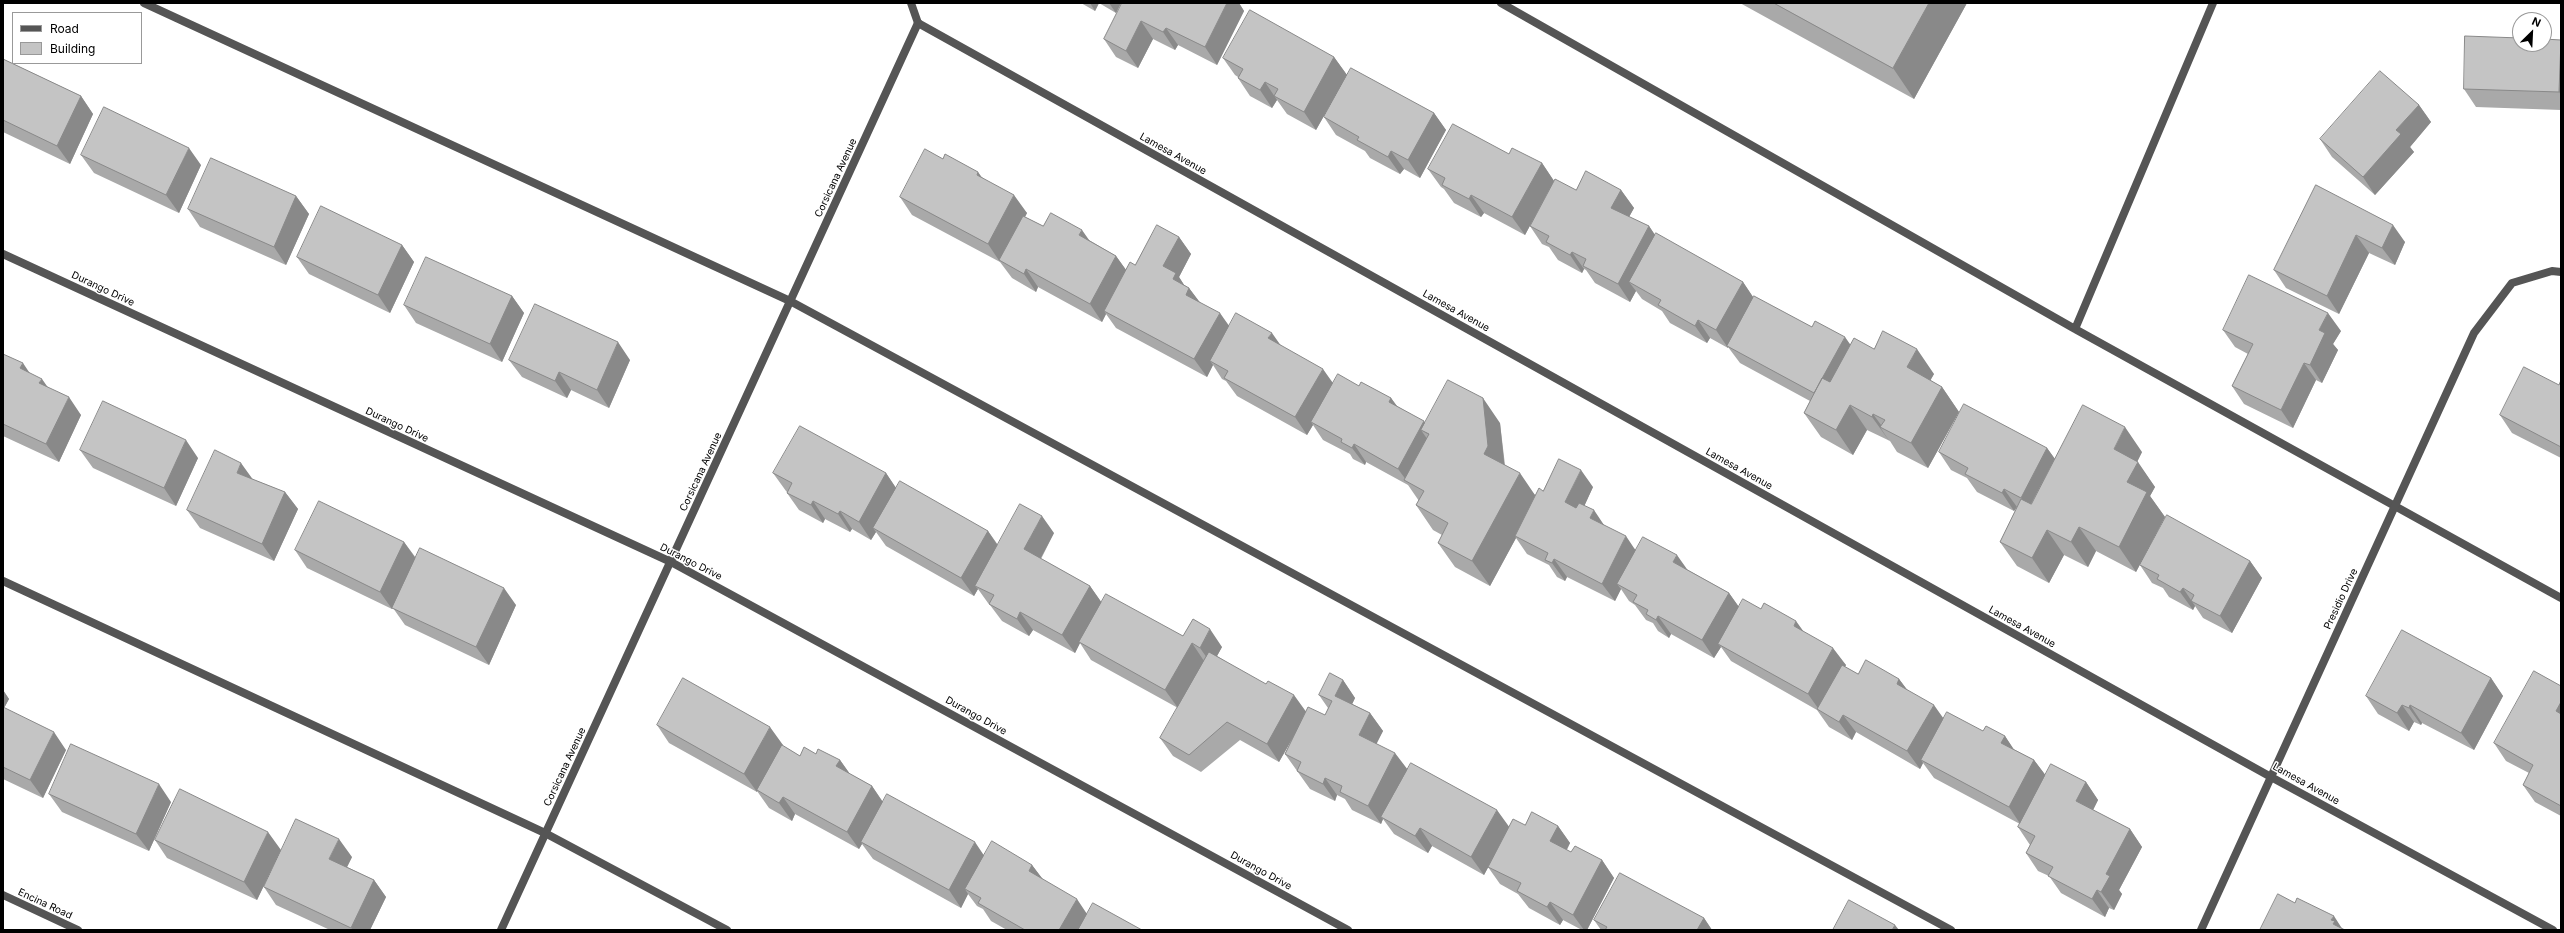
<!DOCTYPE html>
<style>
body{margin:0}
#map{position:relative;width:2564px;height:933px;overflow:hidden;background:#fff;font-family:Inter,sans-serif}
canvas{display:block}
.frame{position:absolute;inset:0;border:4px solid #000;pointer-events:none}
.legend{position:absolute;left:12px;top:12px;width:130px;height:52px;box-sizing:border-box;background:#fff;border:1px solid #999;margin:0;padding:5px 7px;list-style:none;font-size:12px;color:#000}
.legend li{display:flex;align-items:center;gap:8px;height:20px}
.legend b{width:20px;border:1px solid #999}
.north{position:absolute;left:2512px;top:12px;width:40px;height:40px;box-sizing:border-box;background:#fff;border:1px solid #999;border-radius:50%;rotate:24deg;font-size:11px;font-weight:700;line-height:16px;text-align:center;color:#000}
.north::after{content:'';display:block;margin:auto;width:14px;height:18px;background:#000;clip-path:polygon(50% 0,100% 100%,50% 72%,0 100%)}
</style>
<div id="map">
<canvas width="2564" height="933"></canvas>
<div class="frame"></div>
<ul class="legend">
<li><b style="height:5px;background:#555"></b>Road</li>
<li><b style="height:11px;background:#c4c4c4"></b>Building</li>
</ul>
<div class="north">N</div>
</div>
<script>
const context = document.querySelector('canvas').getContext('2d');
context.lineJoin = 'round';
function trace(path, color, width, dash) {
  context.strokeStyle = color;
  context.lineWidth = width;
  context.lineCap = dash ? 'butt' : 'round';
  context.setLineDash(dash || []);
  context.stroke(path);
}
function fillPath(path, color) {
  context.fillStyle = color;
  context.fill(path, 'evenodd');
}
function label(font, color, halo, rows, align = 'center') {
  context.font = font + ' Inter,sans-serif';
  context.lineWidth = 3;
  context.setLineDash([]);
  context.textBaseline = 'middle';
  context.strokeStyle = halo;
  context.fillStyle = color;
  for (const [text, x, y, turn = 0] of rows) {
    context.save();
    context.translate(x, y);
    context.rotate((+turn || 0) * Math.PI / 180);
    context.textAlign = isNaN(turn) ? turn : align;
    if (halo) context.strokeText(text, 0, 0);
    context.fillText(text, 0, 0);
    context.restore();
  }
}
const service = new Path2D(`
 M144 3 790 301 1951 930
 M911 3 918 23
 M1501 3 2075 329 2561 598
 M2075 329 2213 3
 M3 581 545 833 727 930`);
const minor = new Path2D(`
 M918 23 2271 777 2553 930
 M3 254 671 562 1348 930
 M3 895 78 930
 M2201 930 2474 333 2512 283 2552 271 2561 272`);
const tertiary = new Path2D(`
 M501 930 918 23`);
const wall = new Path2D(`
 M1081 3H1121L1116 13 1099 3 1095 11Z
 M1122 3H1239L1244 11 1217 65 1178 45 1175 50 1153 39 1138 68 1116 57 1104 39Z
 M1740 3H1967L1914 99Z
 M2561 40V110L2476 107 2464 89Z
 M1334 57 1347 75 1316 130 1287 114 1277 100 1272 108 1250 96 1238 78V77L1235 75 1223 58Z
 M3 59 81 96 93 114 70 164 3 132Z
 M2419 105 2431 122 2410 147 2414 152 2375 195 2332 157 2320 139Z
 M1434 113 1446 130 1420 178 1404 169 1400 174 1370 158 1365 151 1336 135 1324 117Z
 M1509 154 1542 163 1554 181 1576 190H1621L1634 208 1629 217 1649 226 1655 235 1743 282 1753 297 1812 327 1850 345 1874 349 1934 374 1930 380 1942 387 1959 412 1928 468 1897 452 1890 441 1867 430 1853 455 1821 437 1804 413 1810 401 1740 363 1728 347V348L1710 338 1707 343 1670 323 1662 311 1642 299 1636 291 1630 302 1595 283 1586 270 1584 269 1582 273 1558 260 1549 247 1542 244 1530 226 1552 184 1525 235 1484 213 1481 217 1454 203 1444 189 1441 187 1428 169Z
 M81 155 201 165 179 213 94 173Z
 M943 159 983 178 1027 213 1025 217 1043 226 1089 240 1116 256 1126 270 1135 265 1179 237 1191 254 1179 277 1184 285 1189 288 1199 302 1229 326 1280 345 1333 383 1359 386 1391 398 1397 406 1425 423H1500L1505 465 1535 495 1543 491 1593 487 1584 506 1604 525 1636 550 1688 570 1729 593 1739 607 1804 632 1846 665 1845 667 1858 674 1899 679 1907 690 1944 719 1983 731 2005 736 2013 749 2034 760 2045 775 2086 782 2098 800 2093 810 2130 829 2142 847 2119 890 2122 894 2114 910 2109 908 2105 917 2061 893 2049 876 2038 871 2026 853 2030 845 2018 827 2020 824 1934 778 1923 763 1920 769 1856 732 1852 740 1829 727 1817 710 1731 661 1721 647 1714 658 1671 634 1669 638 1658 631 1653 623 1646 620 1635 605 1629 601 1621 589 1615 601 1567 577 1565 581 1557 577 1549 565 1527 554 1516 538 1490 586 1455 567 1438 543 1442 535 1433 530 1416 505 1419 501 1408 485 1366 462 1365 465 1353 459 1350 454 1323 440 1313 425 1307 435 1237 396 1226 381 1222 379 1213 365 1207 377 1116 328 1106 314 1102 322 1038 287 1036 292 1012 278 1000 262 912 215 900 197Z
 M2316 185 2405 242 2395 265 2369 253 2339 314 2286 288 2274 270Z
 M296 196 309 214 286 265 200 227 188 209Z
 M402 245 414 262 390 313 309 274 297 257Z
 M512 296 524 313 502 362 416 323 404 305Z
 M2223 330 2341 331 2333 344 2338 350 2322 383 2316 380 2293 428 2244 404 2232 386 2248 354 2235 347Z
 M3 354 29 373 81 415 59 462 3 436Z
 M509 360H630L609 408 571 390 567 398 522 377Z
 M2561 380V458L2512 433 2500 415 2559 385Z
 M2047 448 2055 459 2142 452 2137 462 2155 487 2150 496 2165 517 2136 572 2096 551 2088 567 2064 555 2049 583 2017 566 2000 542 2017 507 2014 511 1977 492 1967 478 1951 470 1939 452Z
 M80 450 198 458 176 506 93 468Z
 M773 473H886L896 488 988 531 998 545 1054 533 1041 559 1090 586 1101 602 1183 636 1222 647 1217 656 1306 712 1325 715 1328 708 1319 695 1343 680 1355 698 1352 704 1370 713 1383 731 1376 743 1407 770 1509 827 1525 825 1558 826 1570 843 1567 850 1571 852 1602 860 1614 878 1587 930H1582L1563 920 1560 925 1529 908 1518 894 1500 884 1488 867 1484 875 1432 846 1428 853 1394 834 1383 819 1381 824 1352 810 1345 799 1337 795 1335 801 1310 789 1285 754 1296 732 1279 762 1240 740 1201 772 1173 756 1160 738 1178 708 1091 660 1080 643 1075 653 1033 630 1029 636 1002 621 990 605 988 603 978 589 974 596 886 546 876 532 871 540 852 529 850 532 825 519 823 523 799 510 787 493V492L786 491Z
 M252 479 285 492 298 509 274 561 200 528 187 510Z
 M404 542 416 558 516 605 489 665 405 625 393 608 392 609 307 568 295 550Z
 M2250 561 2262 578 2232 633 2203 618 2195 606 2193 610 2169 597 2163 588 2152 583 2140 565Z
 M2491 678 2503 696 2474 750 2422 723 2421 725 2414 722 2409 731 2378 714 2366 696Z
 M2561 686V816L2535 802 2523 785 2529 773 2506 761 2494 743Z
 M3 690 9 699 4 708 66 750 43 798 3 779Z
 M657 725 783 745 782 746 800 756 816 754 840 760 850 774 872 786 883 802 984 855 1032 865 1043 880 1087 914 1142 930H1007L991 921 983 909 977 906 968 894 961 908 873 859 862 844 859 849 795 814 792 821 769 808 757 791V792L669 743Z
 M49 794 171 802 149 851 62 812Z
 M155 840 281 850 257 900 167 858Z
 M352 857 347 867 374 880 386 897 370 930H330L276 905 264 887Z
 M1704 918 1712 930H1601L1594 920Z`);
const shadedWall = new Path2D(`
 M1090 3H1099L1095 11Z
 M1109 3H1121L1116 13Z
 M1227 3H1239L1244 11 1217 65 1205 47Z
 M1929 3H1967L1914 99 1893 68Z
 M1141 21 1153 39 1138 68 1126 51Z
 M1166 28 1178 45 1175 50 1163 32Z
 M2561 40V95L2559 92Z
 M1334 57 1347 75 1316 130 1304 112Z
 M1265 82 1277 100 1272 108 1260 90Z
 M81 96 93 114 70 164 57 146Z
 M2419 105 2431 122 2410 147 2414 152 2375 195 2363 177 2396 130Z
 M1434 113 1446 130 1420 178 1408 160Z
 M189 148 201 165 179 213 166 195Z
 M1391 151 1404 169 1400 174 1388 157Z
 M1542 163 1554 181 1525 235 1512 217Z
 M978 172 991 190 977 175Z
 M1621 190 1634 208 1624 226 1611 208Z
 M1014 195 1027 213 1001 261 999 260 1000 262 988 244Z
 M1471 195 1484 213 1481 217 1469 199Z
 M296 196 309 214 286 265 274 247Z
 M2393 225 2405 242 2395 265 2382 248Z
 M1649 226 1661 244 1629 282 1636 291 1630 302 1618 284Z
 M1082 230 1094 247 1079 235Z
 M2356 235 2369 253 2339 314 2327 296Z
 M1179 237 1191 254 1179 277 1188 291 1189 288 1202 305 1185 296 1163 266Z
 M402 245 414 262 390 313 378 295Z
 M1572 252 1584 269 1582 273 1570 255Z
 M1116 256 1129 274 1104 311 1106 314 1102 322 1090 304Z
 M1026 269 1038 287 1036 292 1024 274Z
 M1743 282 1755 300 1727 346 1728 347V348L1716 330Z
 M512 296 524 313 502 362 490 344Z
 M1220 313 1232 330 1210 361 1213 365 1207 377 1194 359Z
 M2328 313 2341 331 2333 344 2338 350 2322 383 2310 365 2319 330Z
 M1698 320 1710 338 1707 343 1695 326Z
 M1272 333 1284 350 1268 338Z
 M1845 337 1857 354 1827 410 1814 393Z
 M618 342 630 360 609 408 597 390Z
 M1917 349 1934 374 1924 392 1907 367Z
 M23 363 35 381 20 368Z
 M2304 363 2316 380 2293 428 2281 410Z
 M1323 369 1335 386 1311 422 1313 425 1307 435 1295 417Z
 M559 372 571 390 567 398 555 381Z
 M42 379 54 396 39 383Z
 M1942 387 1959 412 1928 468 1911 443Z
 M69 397 81 415 59 462 46 444Z
 M1391 398 1404 416 1389 402Z
 M1483 398 1500 423 1505 471 1484 454Z
 M1850 405 1867 430 1853 455 1836 430Z
 M1873 414 1884 429 1880 427 1890 442 1872 417Z
 M1424 421 1436 439 1421 430 1432 446 1407 481 1398 469Z
 M2125 427 2142 452 2131 474 2114 449Z
 M186 440 198 458 176 506 164 488Z
 M1354 444 1366 462 1365 465 1352 448Z
 M2047 448 2060 466 2033 516 2021 498Z
 M2138 462 2155 487 2150 496 2165 517 2136 572 2119 547 2127 482Z
 M241 463 254 481 237 473Z
 M1581 470 1593 487 1578 520 1565 502Z
 M886 473 898 491 873 528 876 532 871 540 859 522Z
 M1520 473 1537 498 1515 536 1516 538 1490 586 1472 561Z
 M2004 489 2017 507 2014 511 2002 493Z
 M285 492 298 509 274 561 262 544Z
 M813 501 825 519 823 523 811 505Z
 M1594 510 1606 528 1590 518Z
 M840 511 852 529 850 532 838 514Z
 M1042 516 1054 533 1036 567 1024 549Z
 M2079 527 2096 551 2088 567 2071 542Z
 M2047 530 2064 555 2049 583 2032 558Z
 M988 531 1000 549 975 586 978 589 974 596 961 578Z
 M1626 536 1638 554 1617 584 1621 589 1615 601 1602 584Z
 M404 542 416 559 392 609 380 592Z
 M1677 555 1689 572 1673 562Z
 M1554 559 1567 577 1565 581 1552 563Z
 M2250 561 2262 578 2232 633 2220 616Z
 M1090 586 1102 603 1079 642 1080 643 1075 653 1062 635Z
 M504 588 516 605 489 665 476 647Z
 M2183 588 2195 606 2193 610 2180 592Z
 M1729 593 1741 610 1718 644 1721 647 1714 658 1702 640Z
 M1020 612 1033 630 1029 636 1017 619Z
 M1658 616 1671 634 1669 638 1656 620Z
 M1796 621 1809 639 1794 626Z
 M1210 629 1222 647 1212 665 1200 648Z
 M1192 643 1204 661 1178 708 1165 690Z
 M1833 648 1846 665 1820 711 1808 694Z
 M2491 678 2503 696 2474 750 2461 733Z
 M1899 679 1912 696 1897 684Z
 M1343 680 1355 698 1348 713 1335 696Z
 M3 690 9 699 3 710Z
 M1294 695 1307 713 1279 762 1267 744Z
 M2561 702V719L2556 711Z
 M1934 705 1946 722 1921 760 1923 763 1920 769 1907 751Z
 M2402 705 2414 722 2409 731 2397 713Z
 M2410 705 2422 723 2421 725 2409 708Z
 M1370 713 1383 731 1372 753 1359 735Z
 M1843 715 1856 732 1852 740 1839 722Z
 M770 727 783 745 757 792 744 774Z
 M54 732 66 750 43 798 30 780Z
 M2005 736 2017 754 2001 743Z
 M1395 753 1408 770 1381 817 1383 819 1381 824 1368 806Z
 M840 760 852 777 836 766Z
 M2034 760 2047 777 2021 825 2009 807Z
 M1325 778 1337 795 1335 801 1323 784Z
 M2086 782 2098 800 2089 818 2076 801Z
 M159 784 171 802 149 851 136 834Z
 M872 786 884 804 861 842 862 844 859 849 847 832Z
 M783 797 795 814 792 821 779 803Z
 M1497 810 1510 828 1484 875 1471 857Z
 M1558 826 1570 843 1562 858 1550 841Z
 M1420 828 1432 846 1428 853 1415 836Z
 M2130 829 2142 847 2119 890 2122 894 2114 910 2101 892 2106 874Z
 M268 832 281 850 257 900 244 882Z
 M339 839 352 857 342 877 329 859Z
 M975 842 987 860 965 889 968 894 961 908 949 890Z
 M1602 860 1614 878 1587 930H1584L1573 915Z
 M1032 865 1045 882 1029 871Z
 M374 880 386 897 370 930H353L351 928Z
 M2097 890 2109 908 2105 917 2092 899Z
 M1077 899 1089 917 1081 930H1059Z
 M1550 902 1563 920 1560 925 1547 907Z
 M2334 916 2343 930H2338L2331 920Z
 M1704 918 1712 930H1697Z
 M1895 925 1899 930H1892Z`);
const building = new Path2D(`
 M1122 3H1227L1205 47 1166 28 1163 32 1141 21 1126 51 1104 39Z
 M1774 3H1929L1893 68Z
 M1250 10 1334 57 1304 112 1274 96 1278 89 1265 82 1260 90 1238 78 1243 69 1223 58Z
 M2465 36 2520 38V44H2544V39L2561 40 2559 92 2464 89Z
 M3 59 81 96 57 146 3 120Z
 M1351 68 1434 113 1408 160 1391 151 1388 157 1357 140 1359 137 1324 117Z
 M2380 71 2419 105 2396 130 2401 134 2363 177 2320 139Z
 M104 107 189 148 166 195 81 155Z
 M1453 124 1509 154 1512 148 1542 163 1512 217 1471 195 1469 199 1442 185 1445 178 1428 169Z
 M925 149 943 159 945 154 978 172 977 175 1014 195 988 244 900 197Z
 M211 158 296 196 274 247 188 209Z
 M1586 171 1621 190 1611 208 1649 226 1618 284 1583 266 1586 259 1572 252 1570 255 1546 242 1549 236 1530 226 1555 179 1576 190Z
 M2316 185 2393 225 2382 248 2356 235 2327 296 2274 270Z
 M321 206 402 245 378 295 297 257Z
 M1051 213 1082 230 1079 235 1116 256 1090 304 1026 269 1024 274 999 260 1023 216 1043 226Z
 M1157 225 1179 237 1163 266 1176 273 1173 279 1189 288 1186 295 1220 313 1194 359 1104 311 1130 262 1135 265Z
 M1656 233 1743 282 1716 330 1698 320 1695 326 1658 305 1661 300 1629 282Z
 M426 257 512 296 490 344 404 305Z
 M2249 275 2328 313 2319 330 2325 333 2310 365 2304 363 2281 410 2232 386 2253 344 2223 330Z
 M1754 296 1812 327 1815 321 1845 337 1814 393 1727 346Z
 M535 304 618 342 597 390 559 372 555 381 509 360Z
 M1236 313 1272 333 1268 338 1323 369 1295 417 1224 378 1228 371 1210 361Z
 M1883 331 1917 349 1907 367 1942 387 1911 443 1880 427 1885 420 1873 414 1872 417 1850 405 1836 430 1804 413 1822 378 1830 382 1854 338 1874 349Z
 M3 354 23 363 20 368 42 379 39 383 69 397 46 444 3 424Z
 M2524 367 2559 385 2561 380V447L2500 415Z
 M1338 374 1359 386 1361 382 1391 398 1389 402 1424 421 1398 469 1354 444 1352 448 1341 442 1342 439 1311 422Z
 M1448 380 1483 398 1488 446 1484 454 1520 473 1472 561 1438 543 1448 523 1416 505 1424 491 1404 480 1429 434 1421 430Z
 M103 401 186 440 164 488 80 450Z
 M1964 404 2047 448 2021 498 2004 489 2002 493 1965 474 1968 468 1939 452Z
 M2083 405 2125 427 2114 449 2138 462 2127 482 2147 492 2119 547 2079 527 2071 542 2047 530 2032 558 2000 542 2021 499 2031 504Z
 M800 426 886 473 859 522 840 511 838 514 813 501 811 505 787 493 792 483 773 473Z
 M215 450 241 463 237 473 285 492 262 544 187 510Z
 M1559 459 1581 470 1565 502 1576 508 1579 503 1594 510 1590 518 1626 536 1602 584 1554 559 1552 563 1545 560 1548 553 1515 536 1539 488 1543 491Z
 M900 481 988 531 961 578 873 528Z
 M319 501 404 542 380 592 295 550Z
 M1020 504 1042 516 1024 549 1090 586 1062 635 1020 612 1017 619 989 604 994 595 975 586Z
 M2167 515 2250 561 2220 616 2191 601 2194 595 2183 588 2180 592 2157 579 2159 575 2140 565Z
 M1643 537 1677 555 1673 562 1729 593 1702 640 1658 616 1656 620 1646 614 1648 610 1633 602 1637 595 1617 584Z
 M420 548 504 588 476 647 392 608Z
 M1106 594 1183 636 1193 619 1210 629 1200 648 1192 643 1165 690 1079 642Z
 M1743 599 1761 609 1764 603 1796 621 1794 626 1833 648 1808 694 1718 644Z
 M2402 630 2491 678 2461 733 2410 705 2409 708 2402 705 2397 713 2366 696Z
 M1209 652 1266 684 1268 681 1294 695 1267 744 1227 722 1189 755 1160 738Z
 M1866 660 1899 679 1897 684 1934 705 1907 751 1843 715 1839 722 1817 709 1842 665 1858 674Z
 M2534 671 2561 686V702L2556 711 2561 714V806L2523 785 2533 765 2494 743Z
 M1330 673 1343 680 1335 696 1370 713 1359 735 1395 753 1368 806 1340 792 1342 786 1325 778 1323 784 1297 771 1301 762 1285 754 1308 707 1325 715 1332 701 1319 695Z
 M683 678 770 727 744 774 657 725Z
 M3 707 54 732 30 780 3 767Z
 M1947 712 1983 731 1986 726 2005 736 2001 743 2034 760 2009 807 1921 760Z
 M71 744 159 784 136 834 49 794Z
 M782 745 800 756 804 747 816 754 818 749 840 760 836 766 872 786 847 832 783 797 779 803 757 790Z
 M1411 763 1497 810 1471 857 1420 828 1415 836 1381 817Z
 M2051 764 2086 782 2076 801 2130 829 2106 874 2110 876 2101 892 2097 890 2092 899 2048 876 2053 867 2026 853 2035 836 2018 827Z
 M180 789 268 832 244 882 155 840Z
 M887 794 975 842 949 890 861 842Z
 M1532 812 1558 826 1550 841 1571 852 1575 846 1602 860 1573 915 1550 902 1547 907 1517 891 1521 883 1488 867 1513 819 1525 825Z
 M296 819 339 839 329 859 374 880 351 928 264 887Z
 M992 841 1032 865 1029 871 1077 899 1059 930H1025L978 903 981 898 965 889Z
 M1620 873 1704 918 1697 930H1605L1607 927 1594 920Z
 M2278 894 2295 903 2297 898 2334 916 2331 920 2335 921 2333 924 2345 930H2260Z
 M1849 900 1895 925 1892 930H1833Z
 M1093 903 1142 930H1078Z`);
const streetNames = [
 ["Lamesa Avenue",1173,154,29],
 ["Corsicana Avenue",836,178,-65],
 ["Durango Drive",103,289,25],
 ["Lamesa Avenue",1456,311,29],
 ["Durango Drive",397,425,25],
 ["Lamesa Avenue",1739,469,29],
 ["Corsicana Avenue",701,472,-65],
 ["Durango Drive",691,562,27],
 ["Presidio Drive",2341,599,-65],
 ["Lamesa Avenue",2022,627,29],
 ["Durango Drive",976,716,29],
 ["Corsicana Avenue",565,767,-65],
 ["Lamesa Avenue",2306,784,29],
 ["Durango Drive",1261,871,29],
 ["Encina Road",45,904,25]
];
trace(service, '#555', 8);
trace(minor, '#555', 8);
trace(tertiary, '#555', 8);
fillPath(wall, '#a9a9a9');
fillPath(shadedWall, '#898989');
fillPath(building, '#c4c4c4');
trace(building, '#898989', 1);
label('10px', '#000', '#fff', streetNames);
</script>
